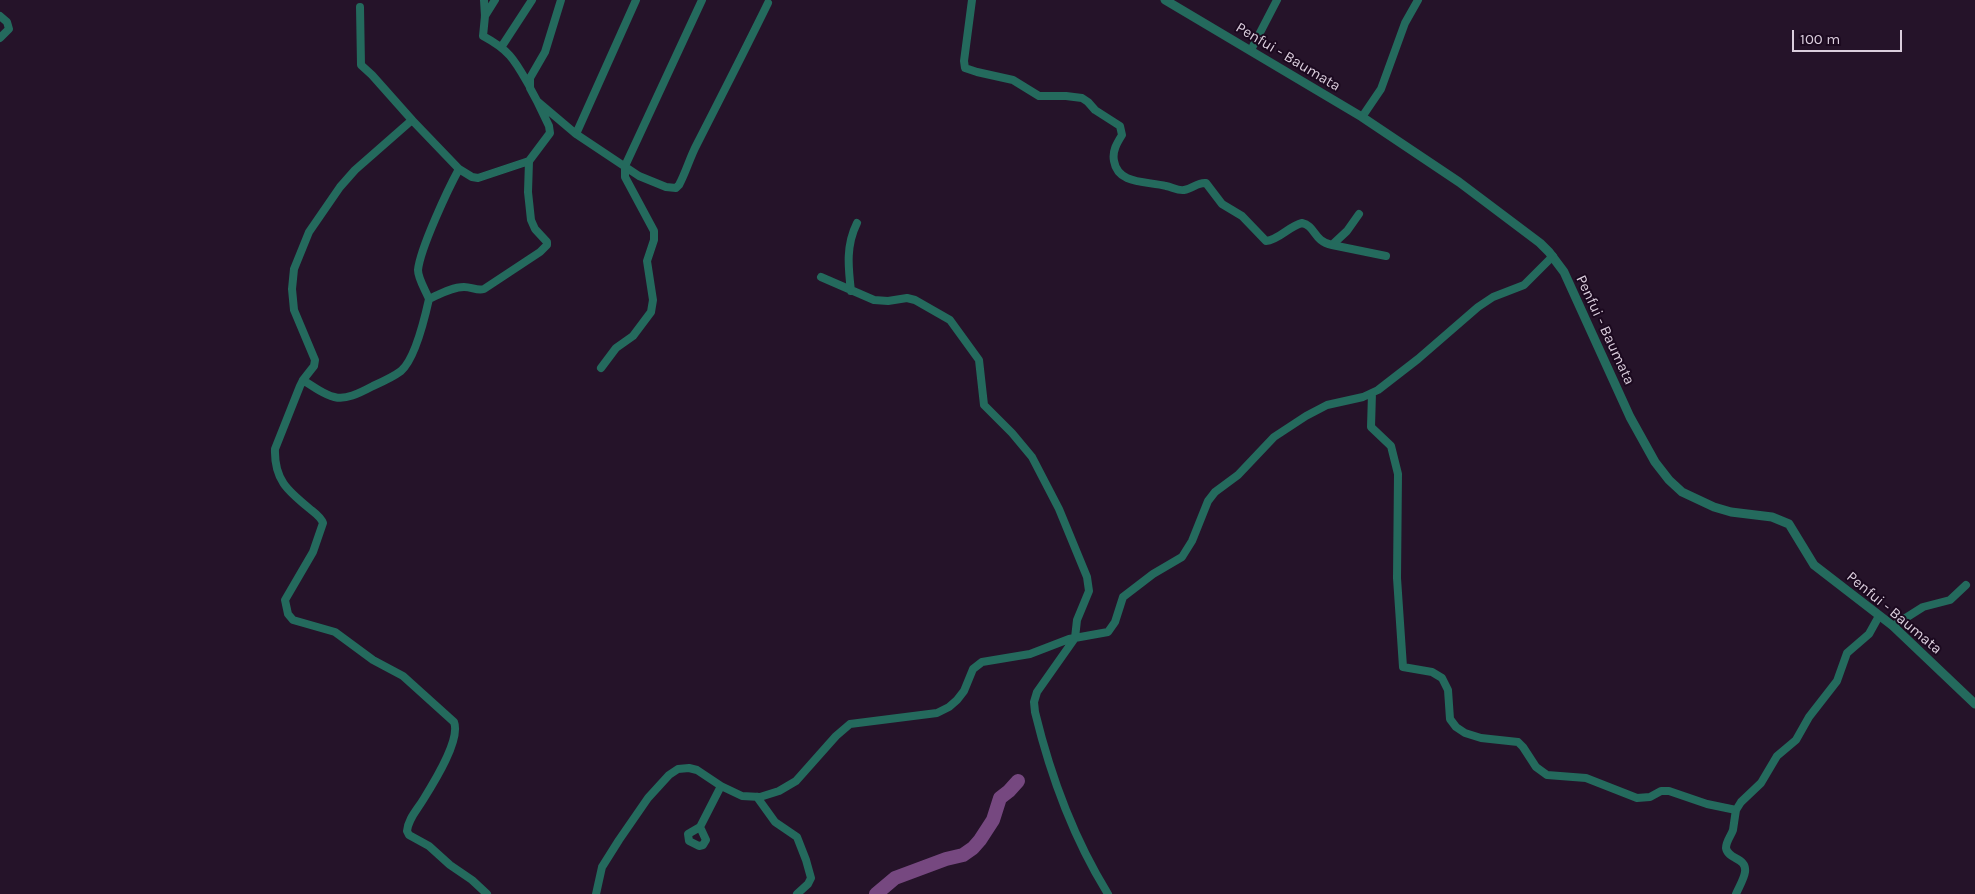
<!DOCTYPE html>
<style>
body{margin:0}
#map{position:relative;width:1975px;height:894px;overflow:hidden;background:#251329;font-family:Karla,sans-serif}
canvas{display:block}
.scale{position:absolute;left:1792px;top:30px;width:110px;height:22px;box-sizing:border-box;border:2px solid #dbcedd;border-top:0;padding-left:6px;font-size:15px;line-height:18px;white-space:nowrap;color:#dbcedd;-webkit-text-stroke:4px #1b091f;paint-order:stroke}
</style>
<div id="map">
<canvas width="1975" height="894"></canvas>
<div class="scale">100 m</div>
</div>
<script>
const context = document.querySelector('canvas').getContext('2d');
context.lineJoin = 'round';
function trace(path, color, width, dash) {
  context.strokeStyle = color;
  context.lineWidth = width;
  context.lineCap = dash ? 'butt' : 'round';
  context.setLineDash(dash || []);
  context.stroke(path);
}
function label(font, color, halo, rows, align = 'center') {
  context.font = font + ' Karla,sans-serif';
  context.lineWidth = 4;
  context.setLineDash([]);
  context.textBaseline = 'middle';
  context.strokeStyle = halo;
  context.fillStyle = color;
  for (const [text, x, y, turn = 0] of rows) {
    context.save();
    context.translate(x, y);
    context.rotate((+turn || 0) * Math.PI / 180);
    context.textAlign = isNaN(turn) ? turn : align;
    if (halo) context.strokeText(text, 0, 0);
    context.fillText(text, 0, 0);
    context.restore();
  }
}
const river = new Path2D(`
 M876 894 895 878 946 859 963 855 973 848 980 840 993 820 1000 798 1009 791 1018 781`);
const minor = new Path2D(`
 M484 0 485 16 483 36C511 51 515 61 530 87
 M561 0 545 52 530 78V88L537 101 576 134 639 176 666 187 676 188 679 185C686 172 690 157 697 144 721 97 745 50 768 3
 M972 0 964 61 965 68 977 72 1013 80 1039 96H1066L1082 98 1088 102 1095 110 1120 126 1122 135C1117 143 1112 151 1114 161 1118 185 1147 181 1166 186 1172 187 1178 191 1184 190 1193 189 1197 182 1206 183L1222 204 1242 216 1266 241C1279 240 1289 226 1302 223 1316 226 1313 241 1332 245L1347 231 1359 214
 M360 7 361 65 372 75 412 120 459 169C448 189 420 249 418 270 418 279 426 291 429 299 440 294 452 287 464 287 472 287 477 291 484 289L540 252 547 245V242L535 229 531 220 528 192 529 161 550 133 549 126 537 101
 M0 16 7 22 9 29 0 38
 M485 16 495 0
 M502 46 532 0
 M1251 50 1277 0
 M1362 117 1381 89 1405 23 1418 0
 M576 134 636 0
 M459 169 472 177 478 178 529 161
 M1332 245 1386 256
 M821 277 874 300 888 301 907 298 915 300 950 320 979 360 984 405 1012 433 1032 457 1059 509 1087 577 1089 591 1077 620 1075 638 1037 692 1034 702 1035 712C1050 774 1074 839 1108 894
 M851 291C848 266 846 245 857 223
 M429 299C425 317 415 359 401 371 393 377 382 382 373 386 339 404 335 401 303 380L300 386 275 449C274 480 288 491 310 509 315 513 321 517 323 523L313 552 285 600 288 614 293 620 335 632 373 660 403 676 454 722C461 740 433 784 423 800 417 810 408 819 407 831L409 835 429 846 450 865 472 880 487 894
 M601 368 616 348 633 336 651 312 653 300 647 261 654 240V231L625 177V166L702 0
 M303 380 314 366 315 360 294 310 292 289 294 269 309 232 340 187 355 170 412 120
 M1372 393 1371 427 1391 446 1398 474 1397 578 1403 667 1432 672 1442 678 1448 690 1450 719 1456 727 1465 733 1481 738 1518 742 1523 747 1536 767 1547 775 1586 778 1637 798 1650 797 1661 791H1669L1707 804 1736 810 1741 802 1761 783 1777 756 1796 740 1809 717 1837 681 1847 653 1869 634 1879 616
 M1893 626 1923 607 1950 600 1966 585
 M757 797 775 822 797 837 806 860 811 878 808 884 797 894
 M700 827 706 840 703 845 699 846 689 841 688 834 700 827 721 786
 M596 894 602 867 619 840 648 798 669 775 678 769 689 768 697 770 721 786 742 796 760 797 779 791 796 781 836 736 850 724 937 713 949 707 957 700 964 691 973 669 982 662 1030 654 1069 639 1108 632 1115 622 1123 597 1153 574 1182 557 1192 541 1208 501 1215 492 1238 475 1274 437 1306 416 1327 405 1363 397 1378 390 1418 359 1478 307 1493 297 1524 285 1553 256
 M1736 894C1739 887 1744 879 1745 872 1747 857 1728 860 1726 848 1726 841 1731 836 1733 830 1734 823 1735 816 1736 810`);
const tertiary = new Path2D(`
 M1165 0 1362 117 1459 182 1540 243 1549 252 1564 272 1630 417 1655 462 1669 480 1682 492 1714 507 1731 512 1772 517 1789 524 1814 565 1893 626 1975 704`);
const streetNames = [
 ["Penfui - Baumata",1288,57,31],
 ["Penfui - Baumata",1605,330,65],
 ["Penfui - Baumata",1894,613,40]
];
trace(river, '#764880', 14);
trace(minor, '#246a5d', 8);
trace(tertiary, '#246a5d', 9);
label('15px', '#dbcedd', '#1b091f', streetNames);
</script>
